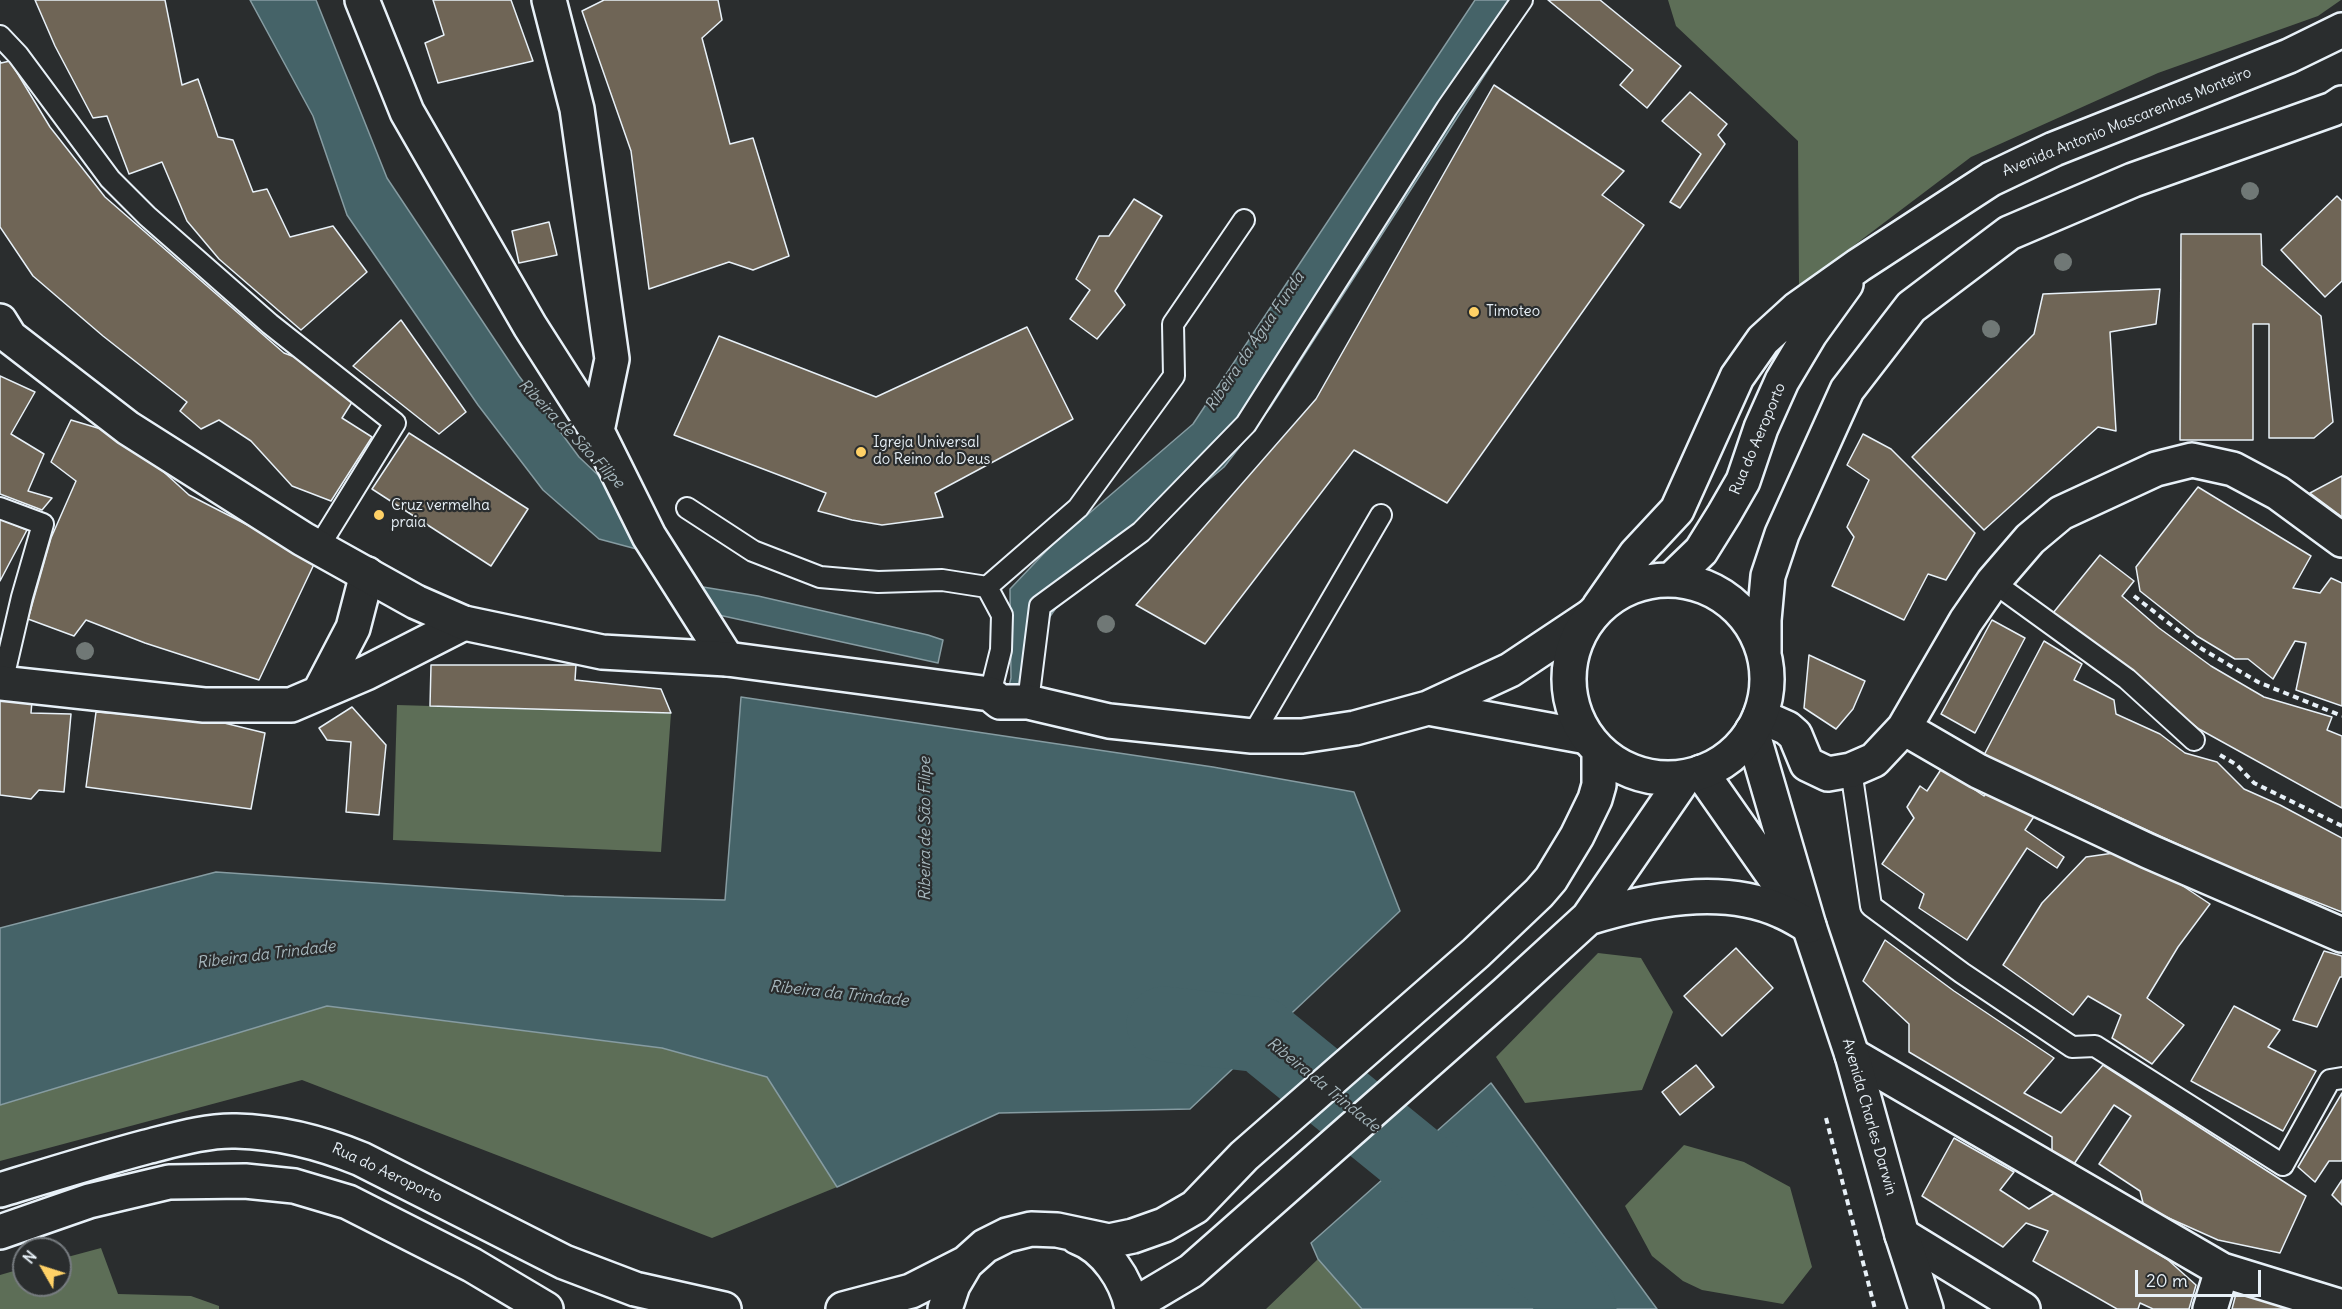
<!DOCTYPE html>
<meta charset="utf-8">
<style>
body{margin:0}
#map{position:relative;width:2342px;height:1309px;overflow:hidden;background:#2a2d2e;font-family:Delius,sans-serif}
canvas{display:block}
.north{position:absolute;left:12px;top:1237px;width:60px;height:60px;box-sizing:border-box;background:#2a2d2e;border:2px solid #767b7f;border-radius:50%;rotate:309deg;font-size:16px;font-weight:700;line-height:24px;text-align:center;color:#e8f1f8}
.north::after{content:'';display:block;margin:auto;width:21px;height:27px;background:#ffd166;clip-path:polygon(50% 0,100% 100%,50% 72%,0 100%)}
.scale{position:absolute;left:2135px;top:1270px;width:126px;height:27px;box-sizing:border-box;border:3px solid #e8f1f8;border-top:0;padding-left:8px;font-size:18px;line-height:21px;white-space:nowrap;color:#e8f1f8;-webkit-text-stroke:4px #2a2d2e;paint-order:stroke}
</style>
<div id="map">
<canvas width="2342" height="1309"></canvas>
<div class="north">N</div>
<div class="scale">20 m</div>
</div>
<script>
const context = document.querySelector('canvas').getContext('2d');
context.lineJoin = 'round';
function fillPath(path, color) {
  context.fillStyle = color;
  context.fill(path, 'evenodd');
}
function trace(path, color, width, dash) {
  context.strokeStyle = color;
  context.lineWidth = width;
  context.lineCap = dash ? 'butt' : 'round';
  context.setLineDash(dash || []);
  context.stroke(path);
}
function label(font, color, halo, rows, align = 'center') {
  context.font = font + ' Delius,sans-serif';
  context.lineWidth = 4.5;
  context.setLineDash([]);
  context.textBaseline = 'middle';
  context.strokeStyle = halo;
  context.fillStyle = color;
  for (const [text, x, y, turn = 0] of rows) {
    context.save();
    context.translate(x, y);
    context.rotate((+turn || 0) * Math.PI / 180);
    context.textAlign = isNaN(turn) ? turn : align;
    if (halo) context.strokeText(text, 0, 0);
    context.fillText(text, 0, 0);
    context.restore();
  }
}
const green = new Path2D(`
 M1668 0H2341L2318 16 2158 73 1971 157 1799 287 1798 141 1676 26Z
 M397 705 671 713 661 852 393 840Z
 M1598 953 1641 958 1673 1012 1642 1090 1525 1103 1496 1057Z
 M327 1006 662 1048 767 1077 837 1187 712 1238 302 1080 0 1161V1105Z
 M1684 1145 1744 1162 1790 1187 1812 1267 1783 1304 1702 1290 1683 1281 1652 1256 1625 1206Z
 M101 1248 118 1294 191 1296 219 1306V1309H0V1275L24 1268V1285H60V1259Z
 M1318 1259 1388 1309H1266Z`);
const water = new Path2D(`
 M250 0H316L387 178 519 376 579 457 616 492 659 526 703 587 758 596 928 635 943 640 938 663 705 612 644 551 599 539 543 490 478 405 347 215 313 116Z
 M1475 0H1533L1270 408 1224 467 1056 608 1039 632 1022 715 1002 713 1011 678 1010 589 1050 547 1193 424Z
 M741 697 1213 767 1354 792 1400 911 1190 1109 999 1113 837 1187 767 1077 662 1048 327 1006 0 1105V928L216 872 564 896 725 900Z
 M1491 1083 1657 1309H1362L1318 1259 1311 1243Z`);
const river = new Path2D(`
 M1164 1024 1261 1035 1555 1274 1579 1309`);
const building = new Path2D(`
 M35 0H165L182 85 198 79 218 137 233 140 253 192 267 189 290 237 333 226 367 272 301 330 219 259 187 221 162 162 129 174 107 116 93 118 55 46Z
 M433 0H511L533 61 438 83 425 43 444 35Z
 M604 0H718L722 20 702 38 730 144 753 138 789 256 753 270 729 262 649 289 631 151 582 11Z
 M1548 0H1600L1681 66 1647 108 1620 85 1633 70Z
 M0 61 1 63 10 61 50 127 105 197 284 353 300 359 354 399 342 418 372 437 331 501 292 486 251 441 219 420 201 429 180 411 187 402 103 336 33 276 0 227Z
 M1494 85 1624 171 1602 195 1644 225 1447 503 1354 450 1205 644 1136 605 1316 399Z
 M1690 92 1727 124 1718 135 1725 144 1680 208 1670 202 1701 154 1662 121Z
 M2337 196 2342 201V281L2325 297 2281 250Z
 M1134 199 1162 216 1115 291 1125 305 1097 339 1070 319 1090 290 1076 279 1099 236H1109Z
 M549 222 557 255 519 263 512 231Z
 M2181 234H2261L2262 265 2321 316 2333 422 2314 438H2269V324H2253V440H2180Z
 M2160 289 2156 324 2110 332 2116 431 2098 427 1984 530 1912 457 2034 334 2043 294Z
 M401 320 466 412 439 434 353 366Z
 M1027 327 1073 419 935 493 943 517 882 525 852 520 818 511 826 493 674 435 719 336 876 397Z
 M0 376 35 392 11 434 44 454 28 491 52 498 42 510 0 494Z
 M71 420 111 432 143 453 189 495 316 560 259 680 145 643 86 620 74 636 28 619 51 538 76 481 51 462Z
 M409 433 528 509 491 566 372 489Z
 M1863 434 1891 449 1975 533 1946 580 1928 574 1904 620 1832 586 1854 537 1847 527 1869 480 1847 465Z
 M2342 476V517L2310 493Z
 M2198 487 2311 556 2293 588 2320 593 2331 578 2342 583V706L2296 690 2306 643 2295 641 2273 679 2248 659H2235L2197 636 2140 591 2136 567Z
 M0 519 27 530 0 581Z
 M2100 555 2134 581 2122 596 2159 628 2211 666 2264 697 2332 717 2327 730 2342 736V808L2199 729 2053 613Z
 M1992 620 2025 638 1975 733 1941 714Z
 M2044 641 2082 664 2074 680 2114 700 2116 714 2160 734 2185 753 2217 762 2244 789 2280 805 2342 838V912L2225 866 1984 755Z
 M1809 655 1865 681 1853 709 1836 729 1804 708Z
 M431 665H576L575 680 661 689 671 713 430 706Z
 M0 699 32 701 31 713 71 714 64 792 39 790 31 799 0 795Z
 M352 707 386 745 379 815 346 812 351 742 327 740 319 728Z
 M96 712 212 720 265 733 251 809 86 787Z
 M1942 768 1984 796 1992 786 2035 815 2025 830 2064 857 2057 868 2027 848 1967 940 1919 908 1924 894 1882 864 1914 818 1907 807 1920 786 1927 791Z
 M2121 852 2177 882 2210 904 2178 947 2147 998 2184 1025 2152 1064 2112 1038 2121 1015 2088 996 2073 1015 2003 965 2042 903 2086 857Z
 M1885 940 1954 991 2054 1058 2024 1093 2061 1113 2103 1065 2306 1196 2280 1253 2218 1240 2144 1207 2140 1191 2099 1164 2131 1116 2114 1105 2074 1164 2052 1153V1137L1909 1052V1024L1863 981Z
 M1736 948 1773 988 1722 1036 1684 996Z
 M2324 951 2342 956V977H2340L2317 1027 2293 1020Z
 M2234 1006 2280 1030 2268 1047 2316 1071 2283 1131 2191 1081Z
 M1696 1065 1714 1087 1680 1115 1662 1092Z
 M2342 1093V1161H2329L2315 1182 2298 1167Z
 M1954 1138 2014 1172 2000 1190 2029 1209 2056 1192 2167 1259 2196 1285 2189 1309H2153L2140 1303 2138 1309H2117L2033 1261 2048 1231 2026 1223 2003 1247 1922 1196Z
 M2342 1180V1205L2332 1195Z
 M2237 1290 2291 1309H2232Z`);
const path = new Path2D(`
 M2134 596 2202 649 2258 682 2342 716
 M2220 755 2237 765 2254 783 2342 826
 M1826 1118 1875 1309`);
const service = new Path2D(`
 M0 36 18 55 110 179 147 216 270 324 395 423 318 548
 M0 508 43 524 22 597 2 683
 M687 508 753 551 820 577 878 582 942 580 987 587 1002 615 1001 650 990 694
 M1993 582 2127 679 2194 740
 M987 587 1078 508 1174 376 1173 324 1244 220
 M1028 702 1040 606 1141 532 1246 424 1447 108 1522 0
 M1252 736 1381 515
 M1851 770 1871 906 1962 973 2072 1047 2095 1046 2283 1165 2330 1080 2342 1078`);
const minor = new Path2D(`
 M362 0 407 112 530 326 597 431
 M549 0 577 109 612 359 597 431 649 536 727 659
 M0 683 204 705H291L366 673 464 623
 M319 693 353 628 367 574
 M1760 716 1787 728 1795 735 1807 764 1828 774 1851 770 1874 760 1904 728 1966 621 1993 582 2030 539 2061 513 2156 469 2192 460 2233 469 2278 493 2342 540
 M1904 728 1978 771 2148 851 2342 935
 M1852 1055 2222 1270
 M1902 1235 2023 1309
 M2210 1309 2222 1270 2342 1307`);
const tertiary = new Path2D(`
 M0 321 10 337 128 428 303 539 416 602 464 623 602 652 727 659 990 694 1000 702H1028L1109 721 1252 736H1302L1355 728 1428 708 1510 670 1591 616
 M1428 708 1587 737`);
const secondary = new Path2D(`
 M1752 731 1809 926 1852 1055 1902 1235 1926 1309
 M1701 772 1794 905`);
const primary = new Path2D(`
 M1672 579 1701 551 1724 514 1743 481 1761 428 1782 381 1810 334 1846 284
 M1569 679a99 99 0 1 1 198 0a99 99 0 1 1-198 0Z
 M1599 607 1636 554 1677 510 1737 377 1763 340 1797 309 1859 265 1991 179 2054 149 2289 56 2342 30
 M1764 653V620L1768 576 1782 534 1847 390 1911 307 2009 233 2133 180 2333 109 2342 103
 M1588 918C1647 900 1721 884 1781 911 1791 915 1800 921 1809 926
 M0 1190C49 1175 97 1160 146 1147 174 1140 207 1130 236 1131 279 1132 322 1143 361 1159L564 1262 635 1289 724 1309
 M0 1232 89 1201 169 1182 245 1181 294 1186 348 1202 472 1265 546 1309
 M1077 1237C1105 1247 1127 1280 1132 1309
 M1132 1306 1191 1271 1506 993 1588 918 1685 777
 M843 1309 911 1291 966 1263
 M945 1309 953 1285 966 1263 985 1246 1007 1235 1031 1229 1057 1230 1109 1241 1133 1236 1164 1225 1195 1207 1244 1156 1476 953 1539 893 1551 879 1577 836 1595 799 1599 785V752`);
const trees = [
 [2250,191],
 [2063,262],
 [1991,329],
 [1106,624],
 [85,651]
];
const markers = [
 [1474,312,6,"#ffd166"],
 [861,452,6,"#ffd166"],
 [379,515,6,"#ffd166"]
];
const streetNames = [
 ["Avenida Antonio Mascarenhas Monteiro",2127,122,-22],
 ["Rua do Aeroporto",1758,439,-67],
 ["Avenida Charles Darwin",1869,1117,74],
 ["Rua do Aeroporto",387,1173,25]
];
const poiNames = [
 ["Timoteo",1486,312],
 ["Igreja Universal",873,443],
 ["do Reino do Deus",873,460],
 ["Cruz vermelha",391,506],
 ["praia",391,523]
];
const waterNames = [
 ["Ribeira da Água Funda",1255,342,-56],
 ["Ribeira de São Filipe",571,434,46],
 ["Ribeira de São Filipe",925,829,-90],
 ["Ribeira da Trindade",266,955,-7],
 ["Ribeira da Trindade",839,994,6],
 ["Ribeira da Trindade",1323,1085,39]
];
fillPath(green, '#5d6e57');
fillPath(water, '#456368');
trace(water, '#869ca2', 1.5);
trace(river, '#456368', 75);
fillPath(building, '#6f6556');
trace(building, '#e8f1f8', 1.5);
trace(service, '#e8f1f8', 24);
trace(minor, '#e8f1f8', 38);
trace(tertiary, '#e8f1f8', 38);
trace(secondary, '#e8f1f8', 38);
trace(primary, '#e8f1f8', 38);
trace(path, '#e8f1f8', 4, [6, 4.5]);
trace(service, '#2a2d2e', 20);
trace(minor, '#2a2d2e', 33);
trace(tertiary, '#2a2d2e', 33);
trace(secondary, '#2a2d2e', 33);
trace(primary, '#2a2d2e', 33);
context.fillStyle = '#707876';
for (const [x, y] of trees) {
  context.beginPath();
  context.arc(x, y, 9, 0, 2 * Math.PI);
  context.fill();
}
for (const [x, y, r, color] of markers) {
  const dot = new Path2D();
  dot.arc(x, y, r, 0, 2 * Math.PI);
  context.fillStyle = color;
  context.fill(dot);
  trace(dot, '#2a2d2e', 2);
}
label('15px', '#e8f1f8', '#2a2d2e', streetNames);
label('15px', '#e8f1f8', '#2a2d2e', poiNames, 'left');
label('italic 16px', '#a7b8be', '#2a2d2e', waterNames);
</script>
